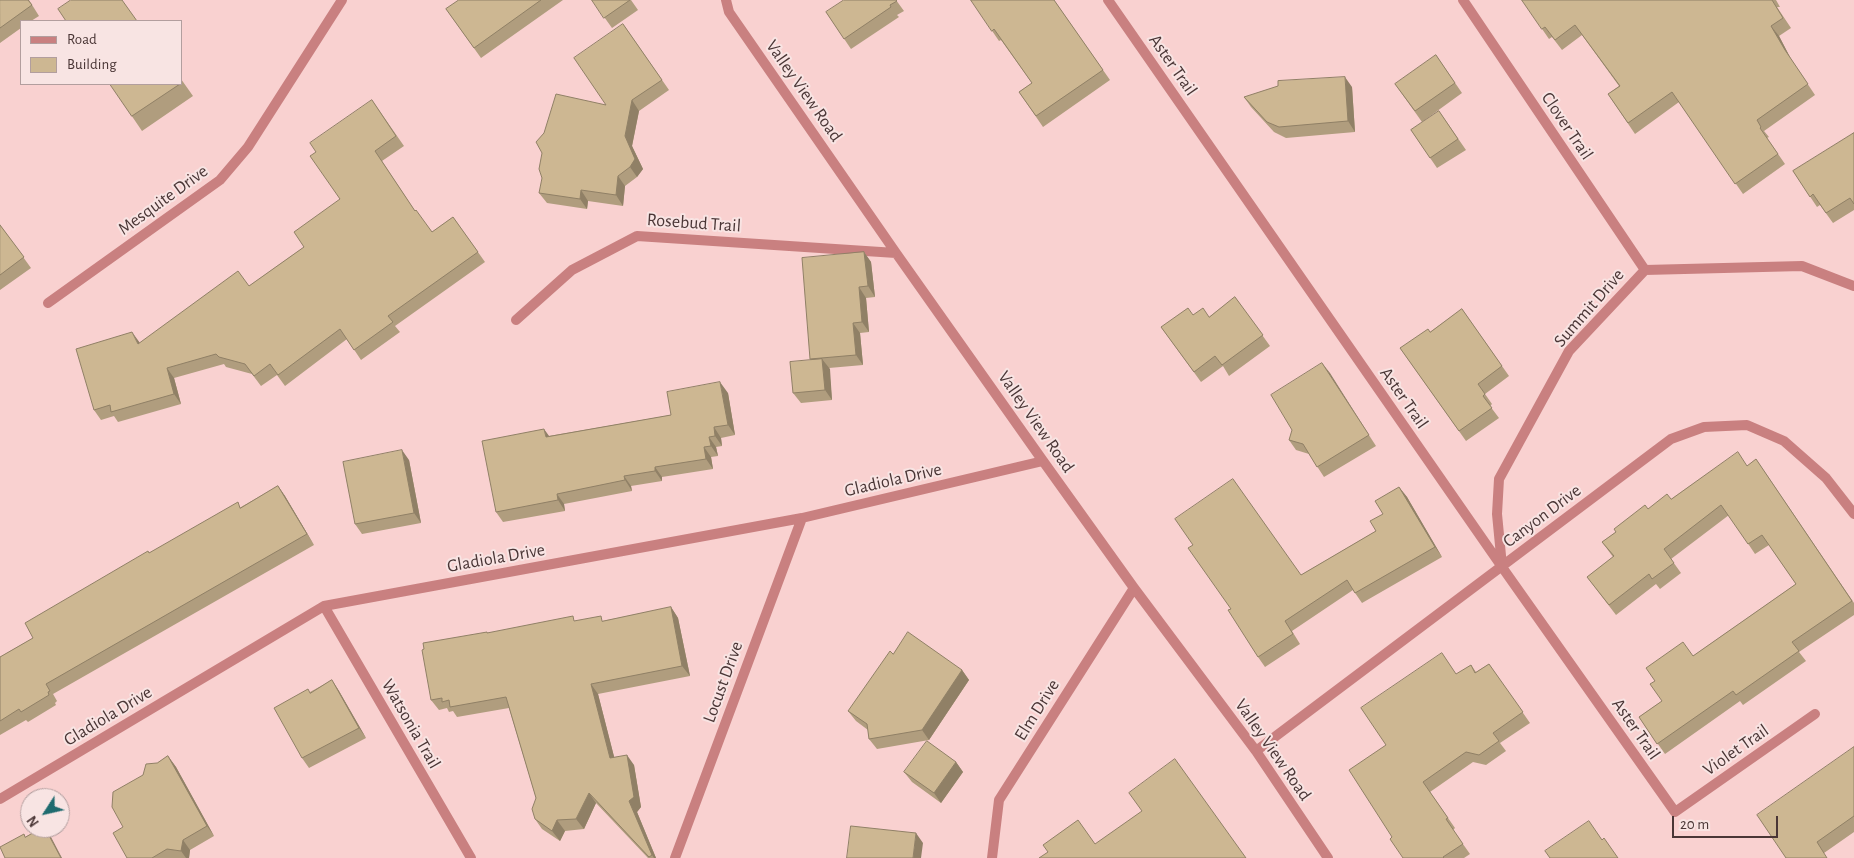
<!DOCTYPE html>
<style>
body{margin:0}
#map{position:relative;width:1854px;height:858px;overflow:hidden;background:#f9d1d0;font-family:"Alegreya Sans",sans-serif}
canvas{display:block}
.legend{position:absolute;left:20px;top:20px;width:162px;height:65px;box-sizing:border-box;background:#f8e4e3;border:1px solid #b29e9e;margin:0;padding:6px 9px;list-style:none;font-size:15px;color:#4a3636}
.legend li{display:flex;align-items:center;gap:10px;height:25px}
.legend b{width:25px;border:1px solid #b29e9e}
.north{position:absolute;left:20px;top:788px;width:50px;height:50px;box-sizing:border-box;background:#f8e4e3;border:1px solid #b29e9e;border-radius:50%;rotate:235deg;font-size:14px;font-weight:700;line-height:20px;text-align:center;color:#4a3636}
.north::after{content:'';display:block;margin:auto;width:18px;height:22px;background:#1f6b6f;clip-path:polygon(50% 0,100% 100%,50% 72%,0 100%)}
.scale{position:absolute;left:1672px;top:816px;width:106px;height:22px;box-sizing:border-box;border:2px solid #4a3636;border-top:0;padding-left:6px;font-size:15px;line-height:18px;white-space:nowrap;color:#4a3636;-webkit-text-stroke:4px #f8e4e3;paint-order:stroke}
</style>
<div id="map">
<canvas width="1854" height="858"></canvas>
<ul class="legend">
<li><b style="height:6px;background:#c98080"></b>Road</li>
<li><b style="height:14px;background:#cdb792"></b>Building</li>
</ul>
<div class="north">N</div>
<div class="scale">20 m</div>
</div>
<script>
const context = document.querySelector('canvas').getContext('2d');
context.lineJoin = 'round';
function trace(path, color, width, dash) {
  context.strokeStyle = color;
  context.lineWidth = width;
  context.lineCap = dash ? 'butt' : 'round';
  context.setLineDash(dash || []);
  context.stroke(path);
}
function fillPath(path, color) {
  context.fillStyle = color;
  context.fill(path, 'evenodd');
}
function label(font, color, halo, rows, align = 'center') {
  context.font = font + ' "Alegreya Sans",sans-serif';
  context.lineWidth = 4;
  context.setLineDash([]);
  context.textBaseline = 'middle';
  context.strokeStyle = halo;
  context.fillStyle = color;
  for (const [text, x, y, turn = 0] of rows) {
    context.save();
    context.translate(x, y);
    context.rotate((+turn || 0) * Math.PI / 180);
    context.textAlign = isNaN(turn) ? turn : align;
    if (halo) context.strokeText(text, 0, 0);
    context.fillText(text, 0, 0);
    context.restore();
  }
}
const minor = new Path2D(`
 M726 0 729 12 896 253 1043 461 1134 588 1256 751 1328 858
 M1108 0 1502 567 1675 812 1815 714
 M1463 0 1645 270
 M48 303 220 180 248 147 342 0
 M516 320 572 270 637 236 896 253
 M1502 566 1497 514 1499 479 1569 351 1645 270 1802 266 1854 286
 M324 606 471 858
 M1256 751 1671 439 1704 427 1747 425 1784 441 1826 478 1854 514
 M0 799 324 606 802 518 1043 461
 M675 858 802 518
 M992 858 999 800 1134 588`);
const wall = new Path2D(`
 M0 0H29L39 16 31 21H21V28L0 43Z
 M459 0H563L481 58 446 9Z
 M592 0H631L638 10 612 28Z
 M896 0 904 11 897 15 899 17 851 49 826 12Z
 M971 0H1054L1110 80 1043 127 1019 92 1032 83 1001 40 999 41Z
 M1522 0H1776L1780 7H1777L1791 28 1779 36 1792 61 1815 95 1764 131 1769 137 1767 138 1785 164 1743 194 1679 102 1635 134 1608 94 1619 86 1582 35 1562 50 1552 37 1549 39Z
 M623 24 669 90 639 111 632 146 643 169 637 177 625 186 623 206 588 201 587 209 547 203 539 193 606 105Z
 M1436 55 1462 93 1422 122 1395 84Z
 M181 79 193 96 142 131 110 84H181Z
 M1352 87 1355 132 1286 138 1274 132 1251 107 1244 97Z
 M372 100 404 146 382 161 415 211 432 232 453 217 485 262 395 326 400 332 361 360 347 339 285 386 277 375 261 386 252 374 226 367 224 364 174 378 181 404 118 422 114 416 101 420 94 410 140 343 249 286 304 247 340 199 316 152Z
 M1439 111 1466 150 1437 168 1411 130Z
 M1854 133V210L1833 223 1820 205 1817 207 1793 171Z
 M0 225 31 268 0 290Z
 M864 252 871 262 875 297 866 298 869 332 860 333 863 365 829 368 832 400 801 403 793 393 811 360 810 359Z
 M1235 297 1270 346 1229 376 1223 366 1201 382 1161 327 1193 315 1209 317Z
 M1462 309 1509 376 1485 394 1492 404 1490 406 1499 418 1466 441 1400 348 1430 332Z
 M1322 363 1376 446 1324 477 1309 454 1296 450 1289 440Z
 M728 393 735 435 721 438 722 446 716 447 718 456 711 457 713 469 662 477V481L631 486 632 491 564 504 565 511 503 522 496 512 549 436 671 415Z
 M1756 459 1854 603V615L1799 652 1806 661 1743 705 1740 701 1665 754 1639 717 1662 701 1693 656 1796 584 1769 545 1755 554 1729 515 1671 559 1681 573 1660 589 1656 584 1616 615 1587 577 1613 557 1602 542 1648 509 1747 466Z
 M409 460 421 523 362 534 355 524Z
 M278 486 285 496 314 545 53 694 57 701 55 703 56 705 28 722 26 720 0 735V657L33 638 149 553 241 507Z
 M1399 487 1407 497 1442 557 1362 603 1353 590 1292 631 1300 644 1265 667 1258 657 1301 575 1376 531 1383 514Z
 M671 607 678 618 690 676 598 694 614 757 634 765 641 807 637 812 656 858H648L596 803 584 829 565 831 560 841 542 829 535 819 536 798 509 708 457 717 453 711 449 712 447 708 439 710 431 700 488 633 576 621H605Z
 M893 654 962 670 969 680 929 740 877 749 869 739 868 730 856 721 848 711Z
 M1489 664 1530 723 1500 743 1506 751 1486 765 1473 762 1430 792 1455 828 1453 830 1470 854 1464 858H1403L1386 745 1457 674 1471 665 1476 672Z
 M332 680 339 691 366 738 309 768 302 758 310 692Z
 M1854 747V832L1824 853 1786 858Z
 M168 756 176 767 214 836 190 850 189 858H127L123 827 143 775 157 763Z
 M956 762 963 772 941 803 912 782 904 772Z`);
const shadedWall = new Path2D(`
 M1771 26 1779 36 1792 61 1815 95 1785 50Z
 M1345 77 1352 87 1355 132 1348 121Z
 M632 100 639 111 632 146 643 169 637 177 630 167 625 136Z
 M618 176 625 186 623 206 616 195Z
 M581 190 588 201 587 209 580 199Z
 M864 252 871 262 875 297 868 286Z
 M859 287 866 298 869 332 862 322Z
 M853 323 860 333 863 365 856 355Z
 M132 332 140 343 138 344Z
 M822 359 830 369 832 400 825 390Z
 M1322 363 1330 373 1376 446 1369 435Z
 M167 368 174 378 181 404 174 394Z
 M720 382 728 393 735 435 728 425Z
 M714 427 721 438 722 446 715 436Z
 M544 429 552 440 546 437Z
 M709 437 716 447 718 456 711 446Z
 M704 447 711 457 713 469 706 459Z
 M402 450 409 460 421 523 414 513Z
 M655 467 662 477V481L655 471Z
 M624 476 631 486 632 491 625 480Z
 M278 486 285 496 314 545 307 534Z
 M1399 487 1407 497 1442 557 1435 547Z
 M557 494 564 504 565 511 558 500Z
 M671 607 678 618 690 676 682 666Z
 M962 670 969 680 929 740 922 730Z
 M332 680 339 691 366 738 359 728Z
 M591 684 598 694 617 768 610 758Z
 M627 755 634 765 641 807 637 812 656 858H654L652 855 629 801Z
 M168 756 176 767 214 836 207 826Z
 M956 762 963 772 941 803 934 793Z
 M589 793 596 803 584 829 576 819Z
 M557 820 565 831 560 841 552 831Z
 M45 828 51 837 62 858H61Z
 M916 833 923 843 921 858H913Z
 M183 840 190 850 189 858H186L181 851Z`);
const building = new Path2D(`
 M0 0H28L32 5 0 28Z
 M71 0H122L137 21H66L58 9Z
 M459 0H541L474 48 446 9Z
 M592 0H630L604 18Z
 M844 0H896L897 1 890 5 891 7 844 39 826 12Z
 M971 0H1054L1103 70 1036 116 1019 92 1032 83 994 29 992 31Z
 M1522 0H1772L1783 18 1771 26 1785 50 1808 84 1757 120 1761 127 1760 128 1778 154 1735 184 1672 92 1628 123 1608 94 1620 86 1575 25 1555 40 1545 27 1542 29Z
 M623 24 662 80 632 100 625 136 635 159 630 167 618 176 616 195 581 190 580 199 539 193 542 178 539 169 542 153 536 142 544 133 556 94 606 105 574 58Z
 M1436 55 1455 83 1415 111 1395 84Z
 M1345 77 1348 121 1279 127 1267 122 1244 97 1278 86V81Z
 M110 84H180L132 116Z
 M372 100 396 136 375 151 415 211 416 210 432 232 453 217 478 252 388 316 393 322 354 350 340 329 278 375 270 364 254 376 245 364 219 357 216 354 167 368 174 394 111 412 110 405 94 410 76 349 132 332 138 344 238 271 249 286 304 247 294 232 340 199 310 156 316 152 310 143Z
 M1439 111 1458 139 1430 158 1411 130Z
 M1854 133V204L1850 198 1826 213 1813 194 1810 197 1793 171Z
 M0 225 24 257 0 275Z
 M864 252 868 286 859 287 862 322 853 323 856 355 810 359 802 258Z
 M1235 297 1263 335 1222 365 1215 356 1194 372 1161 327 1188 308 1193 315 1203 308 1209 317Z
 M1462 309 1502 366 1478 384 1485 394 1483 396 1492 408 1459 431 1400 348 1428 329 1430 332Z
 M822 359 825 390 793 393 790 362Z
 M1322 363 1369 435 1317 467 1303 444 1289 440 1292 430 1271 395Z
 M720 382 728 425 714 427 715 436 709 437 711 446 704 447 706 459 655 467V471L624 476 625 480 557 494 558 500 496 512 482 441 544 429 546 437 671 415 667 392Z
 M402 450 414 513 355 524 343 462Z
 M1738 452 1747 466 1756 459 1852 601 1792 642 1799 651 1736 695 1733 691 1657 744 1639 717 1662 701 1650 684 1655 681 1646 668 1683 642 1693 656 1796 584 1762 535 1748 544 1721 505 1664 549 1674 563 1652 579 1649 574 1609 605 1587 577 1614 556 1602 542 1616 532 1614 529 1645 505 1648 509 1667 494 1671 499Z
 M1233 479 1301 575 1376 531 1370 521 1383 514 1375 501 1399 487 1435 547 1355 593 1347 580 1285 621 1293 634 1258 657 1228 610 1231 609 1188 548 1193 545 1175 519Z
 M278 486 307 534 46 684 50 691 48 692 49 695 21 712 19 709 0 721V657L33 638 25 623 148 551 149 553 238 502 240 508Z
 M671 607 682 666 591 684 610 758 627 755 634 797 629 801 652 855 649 857 589 793 576 819 557 820 552 831 535 819 532 809 536 798 506 697 450 707 449 700 442 702V698L431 700 422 650 424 649 423 643 487 632V633L573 616 574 621 601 616 602 621Z
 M908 632 962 670 922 730 869 739 867 724 848 711 890 651 893 654Z
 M1442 653 1456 674 1471 665 1475 673 1489 664 1523 712 1493 733 1499 741 1479 755 1466 752 1423 782 1448 818 1446 819 1463 844 1443 857 1444 858H1403L1390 839 1392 837 1349 770 1386 745 1361 708Z
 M332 680 359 728 302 758 274 708 308 689 310 693Z
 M927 741 956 762 934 793 904 772Z
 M1854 747V816L1817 842 1827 858H1786L1757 815Z
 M168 756 207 826 183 840 181 851 167 849 152 858H127L113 833 123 827 112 807 113 792 143 775 146 764 157 763Z
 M1175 759 1246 858H1039L1048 852 1043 845 1078 820 1095 844 1142 811 1129 793Z
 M1589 821 1602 840 1604 838 1618 858H1550L1545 851Z
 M851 826 916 833 913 858H847Z
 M42 828H45L61 858H5L0 847 24 834 25 837Z`);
const streetNames = [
 ["Aster Trail",1173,65,55],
 ["Valley View Road",804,91,55],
 ["Clover Trail",1567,126,56],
 ["Mesquite Drive",163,200,-36],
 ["Rosebud Trail",694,223,4],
 ["Summit Drive",1589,308,-49],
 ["Aster Trail",1404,398,55],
 ["Valley View Road",1036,422,55],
 ["Gladiola Drive",893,480,-13],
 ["Canyon Drive",1542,516,-37],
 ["Gladiola Drive",496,558,-10],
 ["Locust Drive",723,682,-70],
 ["Elm Drive",1037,710,-58],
 ["Gladiola Drive",108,716,-31],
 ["Watsonia Trail",411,724,60],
 ["Aster Trail",1636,729,55],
 ["Valley View Road",1273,750,55],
 ["Violet Trail",1736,750,-35]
];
trace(minor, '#c98080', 10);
fillPath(wall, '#b09d7e');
fillPath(shadedWall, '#908066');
fillPath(building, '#cdb792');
trace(building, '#908066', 1);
label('18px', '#4a3636', '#f8e4e3', streetNames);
</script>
